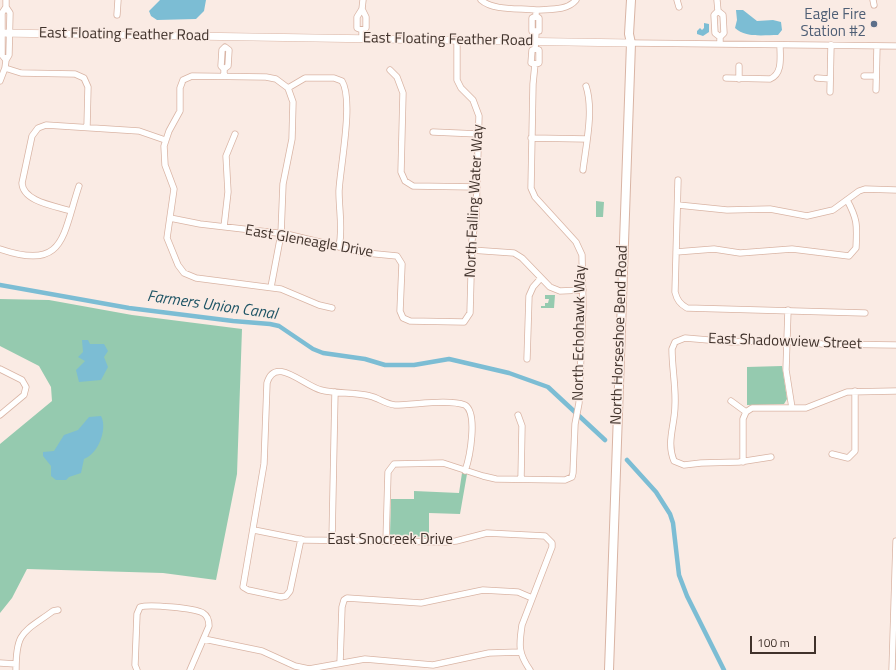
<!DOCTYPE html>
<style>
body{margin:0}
#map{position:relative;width:896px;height:670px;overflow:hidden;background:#faebe4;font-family:"Titillium Web",sans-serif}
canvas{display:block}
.scale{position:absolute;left:750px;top:636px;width:66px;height:18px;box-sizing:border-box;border:2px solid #40322b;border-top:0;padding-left:5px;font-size:12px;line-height:14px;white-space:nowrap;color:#40322b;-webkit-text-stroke:3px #faebe4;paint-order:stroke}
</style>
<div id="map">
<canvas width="896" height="670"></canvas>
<div class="scale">100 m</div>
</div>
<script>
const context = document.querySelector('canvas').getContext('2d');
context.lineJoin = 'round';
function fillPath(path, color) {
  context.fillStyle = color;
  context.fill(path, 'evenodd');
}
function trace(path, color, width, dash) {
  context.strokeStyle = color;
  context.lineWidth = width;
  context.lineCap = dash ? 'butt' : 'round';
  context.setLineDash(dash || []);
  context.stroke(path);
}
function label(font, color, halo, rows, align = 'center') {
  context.font = font + ' "Titillium Web",sans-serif';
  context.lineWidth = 3;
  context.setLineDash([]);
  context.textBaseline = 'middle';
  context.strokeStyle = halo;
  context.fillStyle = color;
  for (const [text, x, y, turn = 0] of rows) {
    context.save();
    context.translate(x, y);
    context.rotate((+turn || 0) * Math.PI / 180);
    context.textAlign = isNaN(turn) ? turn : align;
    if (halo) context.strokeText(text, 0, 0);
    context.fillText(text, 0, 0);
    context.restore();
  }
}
const green = new Path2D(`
 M596 201 604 202 603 217H596Z
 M545 295H555L554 308H541V306H545V303H548L549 299H545Z
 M0 299 49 300 132 315 242 329 237 474 216 580 163 573 27 569 12 598 0 613V444L52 401 51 387 39 366 0 346Z
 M782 366 787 399 784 404 747 405V367Z
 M462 473 467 474 460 514 429 513V537L390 535 391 499H414V491L459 493Z`);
const water = new Path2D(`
 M160 0H206L204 11 196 19 157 20 151 16 149 11Z
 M736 10H743L757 21 773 20 781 22 782 30 778 35C764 35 745 38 735 28L737 20Z
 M704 23 709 24V32L703 36 697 34V31L700 28 702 30 704 28Z
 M82 340H88L90 344H104L108 351 104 357 108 367 101 380 79 382 76 370 85 361 78 357 83 352Z
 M101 416C108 429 98 454 84 459L81 473 69 477 66 480H56L51 476V466L43 456V452L54 451 64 435 78 430 89 417Z`);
const canal = new Path2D(`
 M0 285 129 308 233 321 270 324 279 326 313 349 323 353 365 359 385 365H414L449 359 509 373 548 387 605 440
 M627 460 656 492 670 514 673 523 679 575 687 596 724 670`);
const minor = new Path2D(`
 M481 0C493 11 520 8 536 10
 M677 0 679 7
 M717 0 718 11
 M873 0 874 5
 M6 7 10 13 9 55 6 60 2 55V13L6 7V0
 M362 9 363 0
 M117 15 118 0
 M536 16 532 18V31H539V18L536 16V10C550 9 567 11 576 0
 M720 37 715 33 714 15 718 11 723 15 724 33 720 37V44
 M362 38V30L366 28V17L362 9 357 17V28L362 30
 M631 43 896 46
 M535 49 532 50 531 63 535 64 539 63V50L535 49 536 32
 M5 68 21 73 75 74 84 78 88 87 87 127
 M390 70 397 77 403 93 401 172 405 181 413 186 477 187
 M224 76V69L221 66 222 50 225 47 229 50 228 66 224 69
 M864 76H876
 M726 78 770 79C783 74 780 57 780 45
 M817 78 830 79
 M739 79V66
 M0 81 5 68 6 60
 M876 90 877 46
 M830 92 831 45
 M433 132 478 134
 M531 138 587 139
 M583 170C586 145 594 110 586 86
 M678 180 675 292C677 300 680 304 687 308L865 313
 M678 205 727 210 770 209 807 216 833 210 859 191 865 189 896 190
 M71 211C56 206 23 202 22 183L32 136 38 128 46 125 139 131 165 140
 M170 218 200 224 286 234 366 253 397 256 402 264 400 311 403 318 410 321 464 322 470 313 472 240 476 218 479 116 473 100 461 88 457 80V40
 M224 227 228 192 226 156 235 134
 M0 249C65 271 62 237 79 186
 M471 250 514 253 522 258 550 287 560 291 583 290
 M676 252 714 249 740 253 792 249 849 256 856 248C857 226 858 220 847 200
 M271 287 281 234 283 184 292 139 293 102 288 88
 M332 308 319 305 281 289 196 278 184 273 178 265 167 238 174 189 165 165 164 146 169 131 180 111V88L183 80 192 76 266 77 276 79 288 88 305 78H334L342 81C354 100 340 168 339 191 339 211 343 228 339 247
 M788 310 786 370 792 408
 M527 359 529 296 533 287 541 278
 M0 369 22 380 26 387 24 395 0 415
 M731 401 746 412 752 408H806L847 392 896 391
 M518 415 522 426 521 479
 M832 454 848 458 855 451V391
 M771 457 739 462 701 463 684 465 674 461C666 442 675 425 675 405 676 387 672 368 672 349L675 342 685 338 732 342 762 341 810 342 822 344 896 345
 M743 462V419L746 412
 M254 530 304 540 446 542 456 541 487 533 545 536 552 543V547L522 625C519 645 518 653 530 670
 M301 539 290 591 286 596 281 597 248 590 243 587 264 464 267 383C275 355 304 386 321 390 337 394 354 392 370 396 379 398 385 404 395 405 415 405 447 399 465 405 478 413 470 457 465 471
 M332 540 335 392
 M386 541 388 472 394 464 443 463 483 476 496 479 565 480 572 477 573 473 575 424 579 403 583 306 582 255 576 242 535 197 531 188 533 84 535 64
 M204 639 262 651 295 666 309 669 365 659 433 665 489 653 520 652
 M0 663 16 664
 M340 663 342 607 344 600 347 598 421 603 483 590 518 592 532 598
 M16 670C16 631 23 633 53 611L58 610
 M137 670 135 665 137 614 140 607C149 604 194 608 203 613 208 616 209 621 209 626L190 670
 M892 670 896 541`);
const major = new Path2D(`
 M0 33 631 43`);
const highway = new Path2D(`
 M609 670 631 43 629 34 631 0`);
const markers = [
 [874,24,4,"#5c6f8a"]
];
const serviceNames = [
 ["Eagle Fire",866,15],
 ["Station #2",866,32]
];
const streetNames = [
 ["East Floating Feather Road",124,35,1],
 ["East Floating Feather Road",448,40,1],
 ["North Falling Water Way",475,201,-87],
 ["East Gleneagle Drive",309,242,10],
 ["North Echohawk Way",580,333,-89],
 ["North Horseshoe Bend Road",620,335,-88],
 ["East Shadowview Street",785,342,2],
 ["East Snocreek Drive",390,540]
];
const waterNames = [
 ["Farmers Union Canal",212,306,8]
];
fillPath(green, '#95caaf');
fillPath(water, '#7cbdd4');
trace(canal, '#7cbdd4', 4.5);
trace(minor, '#d9b4a4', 7);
trace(major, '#d9b4a4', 8);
trace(highway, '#d9b4a4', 10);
trace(minor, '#fff', 5.5);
trace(major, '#fff', 7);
trace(highway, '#fff', 8);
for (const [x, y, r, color] of markers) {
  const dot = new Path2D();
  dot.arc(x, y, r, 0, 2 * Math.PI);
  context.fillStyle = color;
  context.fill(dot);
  trace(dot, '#faebe4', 1.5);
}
label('15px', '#4e5e75', '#faebe4', serviceNames, 'right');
label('15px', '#40322b', '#faebe4', streetNames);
label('italic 16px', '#1e5465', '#faebe4', waterNames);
</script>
